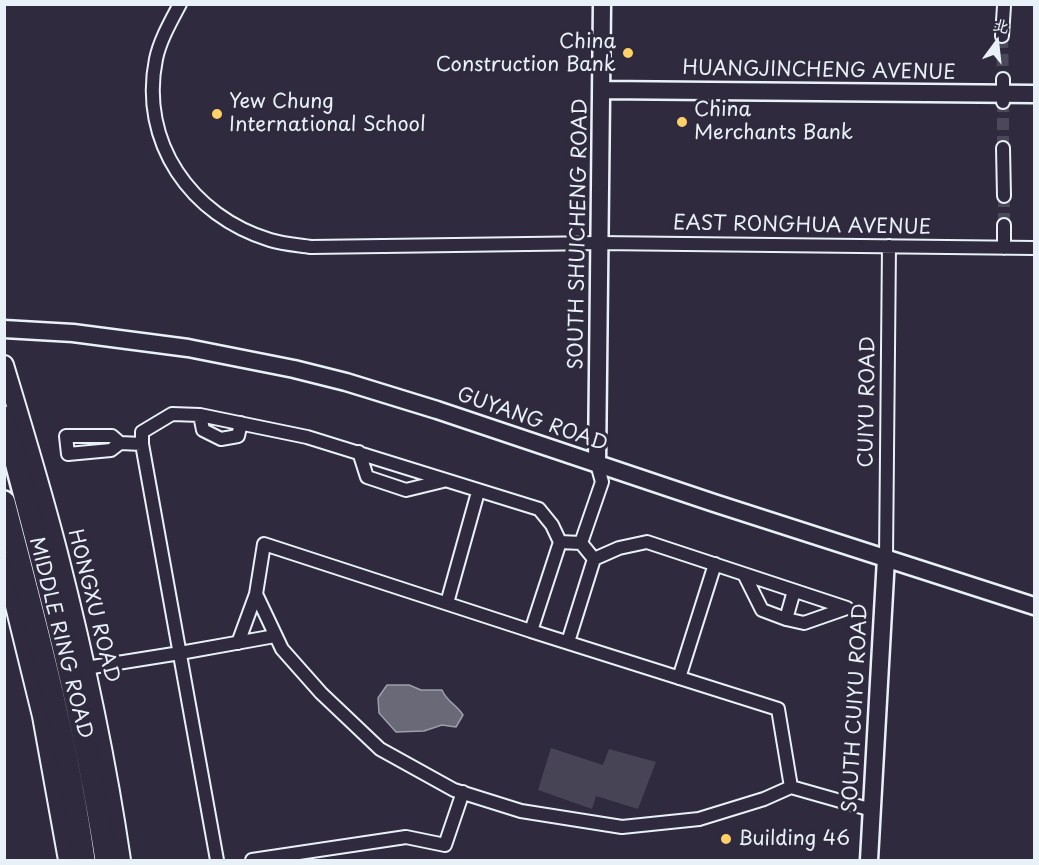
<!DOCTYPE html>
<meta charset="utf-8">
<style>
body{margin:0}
#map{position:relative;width:1039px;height:865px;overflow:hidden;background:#2f2a3d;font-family:"Playpen Sans","LXGW WenKai TC",sans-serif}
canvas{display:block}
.frame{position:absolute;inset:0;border:6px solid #e8f1f8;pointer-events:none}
.north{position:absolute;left:967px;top:12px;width:60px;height:60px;-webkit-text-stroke:4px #2f2a3d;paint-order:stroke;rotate:15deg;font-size:16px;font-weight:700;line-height:24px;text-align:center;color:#e8f1f8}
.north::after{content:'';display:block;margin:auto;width:21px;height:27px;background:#e8f1f8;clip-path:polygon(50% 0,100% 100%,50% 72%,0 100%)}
</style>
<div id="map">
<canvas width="1039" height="865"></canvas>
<div class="frame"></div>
<div class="north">北</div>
</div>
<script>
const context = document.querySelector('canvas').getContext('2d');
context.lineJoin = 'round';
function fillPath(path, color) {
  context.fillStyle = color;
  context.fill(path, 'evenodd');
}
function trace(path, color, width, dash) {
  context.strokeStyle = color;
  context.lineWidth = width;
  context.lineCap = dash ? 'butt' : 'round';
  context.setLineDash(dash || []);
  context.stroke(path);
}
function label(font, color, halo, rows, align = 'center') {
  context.font = font + ' "Playpen Sans",sans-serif';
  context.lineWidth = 6;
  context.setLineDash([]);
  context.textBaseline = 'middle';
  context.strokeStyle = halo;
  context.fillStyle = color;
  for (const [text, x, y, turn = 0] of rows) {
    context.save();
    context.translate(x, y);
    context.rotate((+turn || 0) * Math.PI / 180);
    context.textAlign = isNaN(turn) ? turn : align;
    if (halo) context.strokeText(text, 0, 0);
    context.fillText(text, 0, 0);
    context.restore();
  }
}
const green = new Path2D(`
 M551 748 603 765 609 749 656 762 638 809 596 796 592 809 538 790Z`);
const water = new Path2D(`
 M387 685H409L421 690H442C446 701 457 705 463 715L456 727 442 725 424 731 396 732 379 713 378 698Z`);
const streetTunnel = new Path2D(`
 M1002 36 1003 79
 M1003 148V102
 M1004 225V196`);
const street = new Path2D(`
 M180 4C171 21 160 40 156 59 139 142 191 216 270 240 283 244 298 245 311 247L599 243 1034 248
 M1002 36 1004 6
 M1003 102V79
 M1003 148 1004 196
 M1004 225V248
 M200 415 203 430 221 439 238 436 241 423
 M120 443 111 450 68 454 66 436H112L120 443 142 444
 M359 452 367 477 406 490 443 481
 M597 464 602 482 581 543 560 542 531 631 264 544 256 594 282 649 321 693 380 749 454 790 521 811 622 827 699 819 764 799 791 787 872 810
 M886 558 889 246
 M594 559 619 548 647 542 847 608 804 623 786 619 762 610 744 574
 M447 603 478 492
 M786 619 794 591
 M531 631 778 709 791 787
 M568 642 594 559 581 543
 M238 643 256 594
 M86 668 180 653 275 636
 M679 678 715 564
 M217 860 142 444V432L172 414 200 415 307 437 539 509 552 525 560 542
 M252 860 406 837 445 845 463 792`);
const secondary = new Path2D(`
 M602 90 1034 94
 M4 329 73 333 188 348 294 369 346 382 437 410 714 503 1034 606
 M597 464 602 4
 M869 860 886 558`);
const primary = new Path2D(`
 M4 365C23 428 42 490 58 553 84 655 106 757 121 860
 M4 561 42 716 68 860`);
const highway = new Path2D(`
 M4 417C43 564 83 710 106 860
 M4 502C35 621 67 739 84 860`);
const markers = [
 [628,53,6,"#ffd166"],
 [217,114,6,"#ffd166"],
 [682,122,6,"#ffd166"],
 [726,839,6,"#ffd166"]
];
const poiNames = [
 ["China",616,42,"right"],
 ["Construction Bank",616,65,"right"],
 ["Yew Chung",229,102],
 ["International School",229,125],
 ["China",694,110],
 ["Merchants Bank",694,133],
 ["Building 46",738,839]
];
const streetNames = [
 ["HUANGJINCHENG AVENUE",819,71,1],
 ["EAST RONGHUA AVENUE",802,226,1],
 ["SOUTH SHUICHENG ROAD",579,234,-89],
 ["CUIYU ROAD",868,402,-89],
 ["GUYANG ROAD",532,420,19],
 ["HONGXU ROAD",93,606,76],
 ["MIDDLE RING ROAD",60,638,76],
 ["SOUTH CUIYU ROAD",856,708,-87]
];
fillPath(green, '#464455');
fillPath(water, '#696978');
trace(water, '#9c9fab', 1.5);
trace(streetTunnel, '#4b4859', 12, [12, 6]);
trace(street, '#e8f1f8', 16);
trace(secondary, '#e8f1f8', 21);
trace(primary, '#e8f1f8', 22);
trace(highway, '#e8f1f8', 26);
trace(street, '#2f2a3d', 12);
trace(secondary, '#2f2a3d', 16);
trace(primary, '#2f2a3d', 18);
trace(highway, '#2f2a3d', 21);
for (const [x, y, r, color] of markers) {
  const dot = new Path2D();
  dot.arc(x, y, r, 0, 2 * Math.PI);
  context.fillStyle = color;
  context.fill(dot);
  trace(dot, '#2f2a3d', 2);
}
label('20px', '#e8f1f8', '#2f2a3d', poiNames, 'left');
label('20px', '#e8f1f8', '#2f2a3d', streetNames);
</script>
